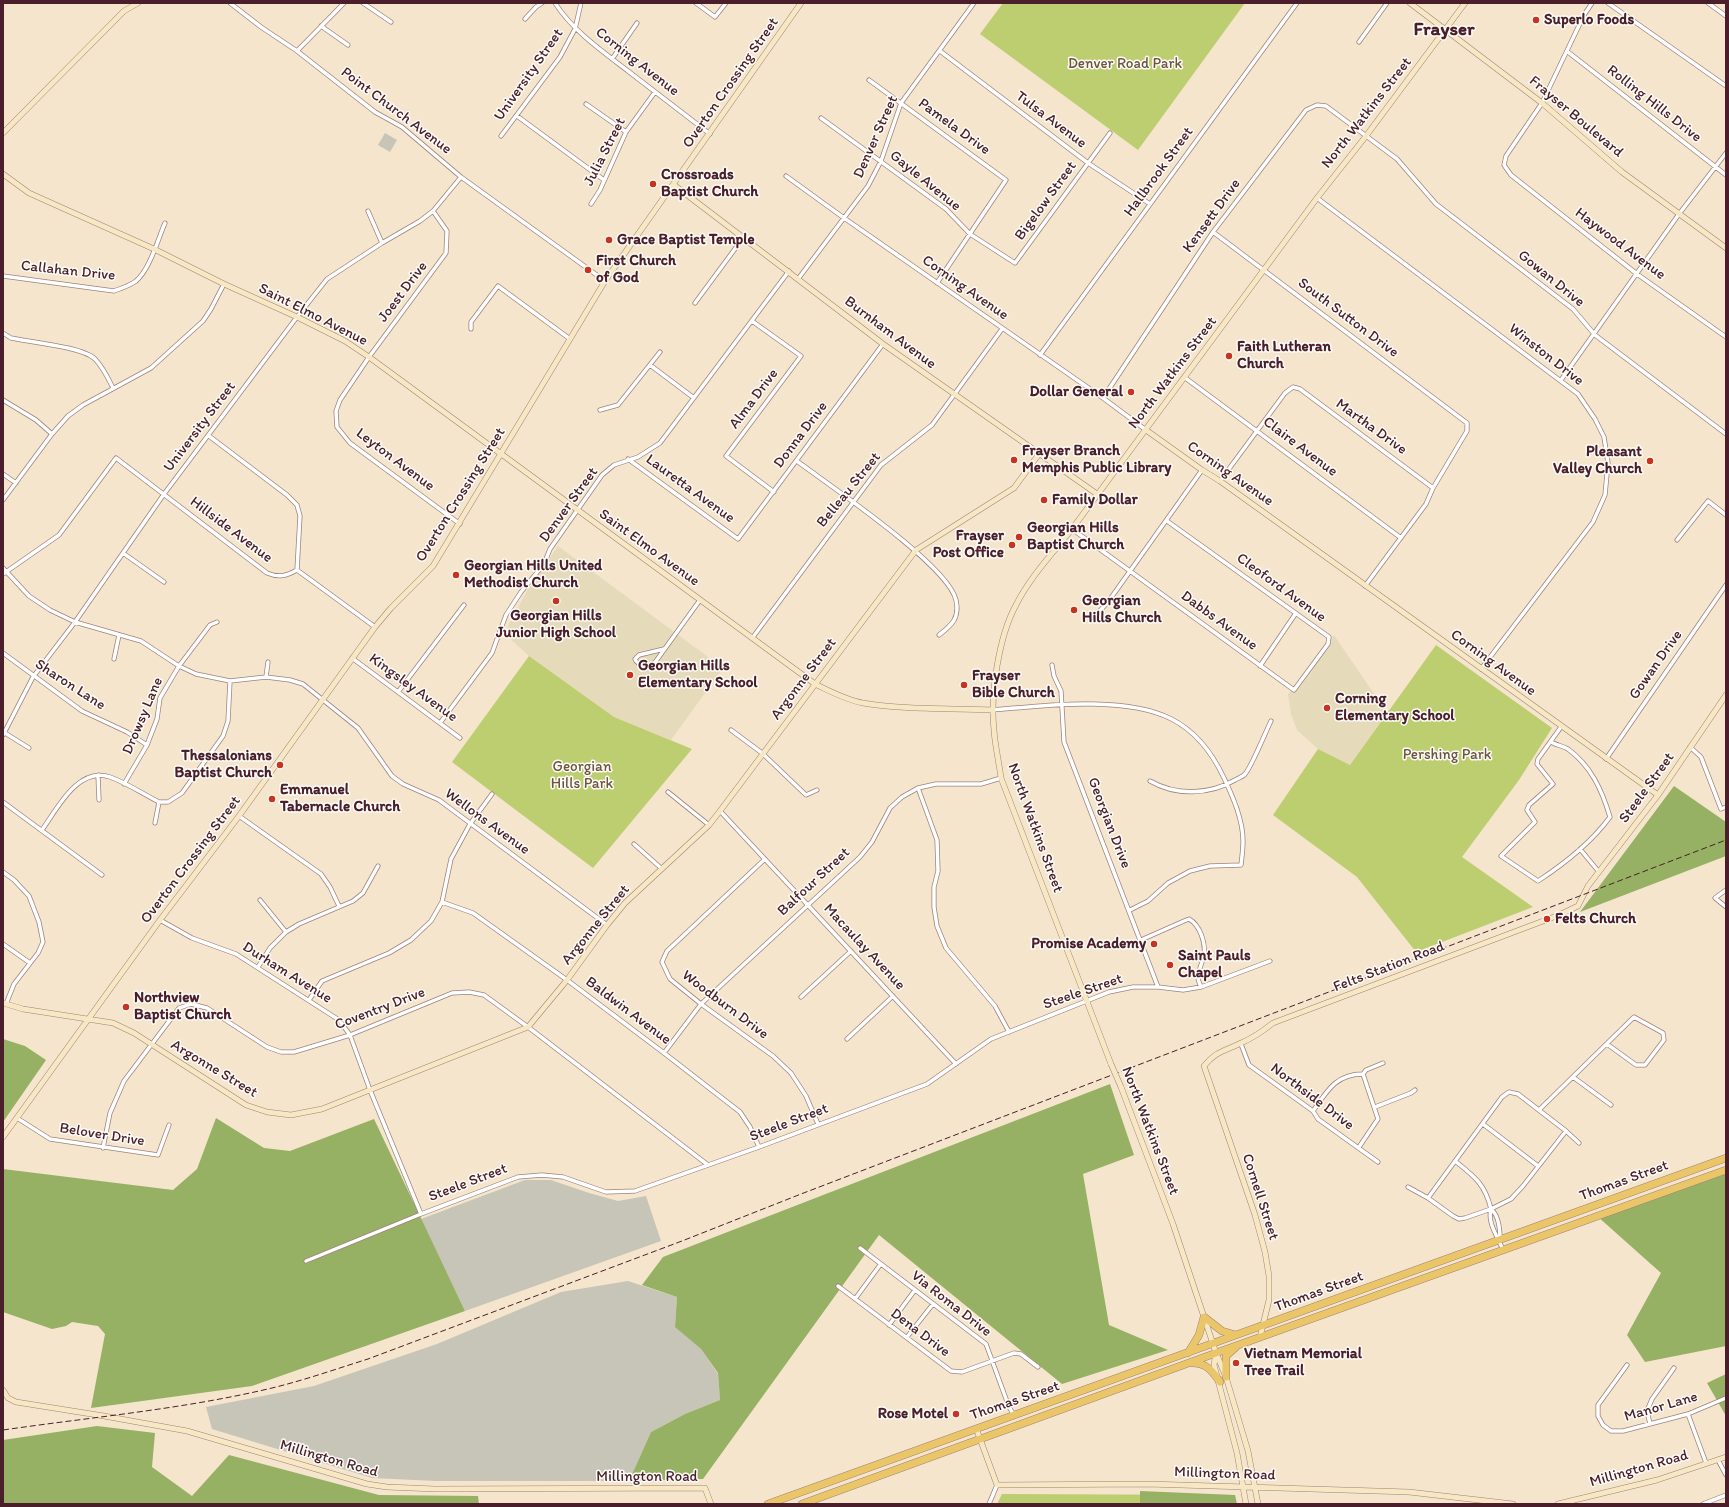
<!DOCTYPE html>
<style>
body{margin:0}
#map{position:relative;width:1729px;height:1507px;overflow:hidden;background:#f4e5cc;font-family:Itim,sans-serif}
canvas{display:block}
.frame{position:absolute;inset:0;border:4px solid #4a1f2b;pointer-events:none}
</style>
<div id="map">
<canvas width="1729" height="1507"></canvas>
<div class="frame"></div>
</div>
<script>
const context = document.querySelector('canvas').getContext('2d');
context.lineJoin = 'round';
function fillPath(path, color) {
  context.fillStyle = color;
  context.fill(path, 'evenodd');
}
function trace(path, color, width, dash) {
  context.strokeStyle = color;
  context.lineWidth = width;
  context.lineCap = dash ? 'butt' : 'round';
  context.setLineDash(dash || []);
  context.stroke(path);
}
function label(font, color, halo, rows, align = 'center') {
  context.font = font + ' Itim,sans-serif';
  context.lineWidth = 3;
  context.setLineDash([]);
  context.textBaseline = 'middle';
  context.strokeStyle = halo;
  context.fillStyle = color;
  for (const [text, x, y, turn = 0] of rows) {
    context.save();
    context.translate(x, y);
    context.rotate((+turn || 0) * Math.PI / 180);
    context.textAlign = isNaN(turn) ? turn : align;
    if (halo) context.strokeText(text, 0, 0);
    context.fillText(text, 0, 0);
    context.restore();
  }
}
const built = new Path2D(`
 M558 546 723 668 671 740 614 717 529 656 506 635 508 626 527 591Z
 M1334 635 1387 713 1350 765 1318 749 1297 730 1291 714 1288 694Z`);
const industrial = new Path2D(`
 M385 133 397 140 390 152 378 145Z
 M525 1180H551L589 1193 618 1201 646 1196 661 1241 465 1311 421 1219Z
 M628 1281 677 1297 675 1326 701 1349 718 1374 720 1400 685 1414 651 1432 629 1481H436L372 1478 212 1429 206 1407 314 1386 437 1344 561 1292Z`);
const green = new Path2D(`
 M1003 3H1245L1138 150 980 34Z
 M1436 645 1552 728 1519 780 1462 857 1533 907 1416 952 1357 877 1273 815 1318 749 1350 765Z
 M529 656 614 717 692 749 593 868 452 762Z
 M1002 1494 1235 1495 1236 1504H997Z`);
const forest = new Path2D(`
 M1674 786 1726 822V856L1580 912Z
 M3 1039 25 1046 46 1060 3 1122Z
 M1110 1084 1134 1155 1083 1174 1109 1325 1168 1350 1062 1384 879 1235 703 1479 629 1481 651 1432 685 1414 720 1400 718 1373 701 1349 675 1327 677 1297 642 1285 663 1257Z
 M216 1118 264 1148 290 1151 374 1119 465 1311 252 1386 91 1408 105 1334 98 1326 72 1322 66 1326 52 1329 3 1312V1169L173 1190 197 1169Z
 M1726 1173V1346L1645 1362 1627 1335 1661 1273 1597 1216Z
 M1726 1374V1416L1707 1383Z
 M97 1426 155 1433 152 1467 192 1496 229 1455 379 1495 478 1496 479 1504H3V1440Z
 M1140 1491 1235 1495 1237 1504H1140Z`);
const street = new Path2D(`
 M230 3 261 27 297 51 375 112 402 127 461 177 605 281
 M363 3 391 22
 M555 3C573 31 602 51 628 71 655 92 683 113 710 134
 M696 3 715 17 726 3
 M1592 3 1584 15 1542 103 1506 156 1504 165 1511 175 1637 274 1726 337
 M1608 3 1726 86
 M1708 3 1726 16
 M525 19 536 7 542 3
 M321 26 348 45
 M1359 42 1387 3
 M297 51 344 3
 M940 51 1088 163 1150 204
 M1568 52 1726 175
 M612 59 637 23
 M869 80 1006 180 937 283
 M586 104 626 132
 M517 116 604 180
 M821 118 946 209 970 234 1015 263 1110 133
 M501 136 560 57 575 29 581 3
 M786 176 844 218 1103 398 1146 430
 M1317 198 1578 394 1595 419 1604 437 1608 463 1605 495 1593 522 1481 669
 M591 204 600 190 626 132 655 92
 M368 211 382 243
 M433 211 447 231 446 253 369 357 340 400 336 411 337 427 350 443 460 524
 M1213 232 1467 423V431L1433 488 1426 504 1365 586
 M3 276 114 291C122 288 129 286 136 281 150 269 158 239 165 223
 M798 279 868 186 881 161 901 103 974 3
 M695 303 743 238
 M752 321 801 356 726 456 774 492
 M471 329V322L498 286 570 339
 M3 333 11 338C30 342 83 347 95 359 103 367 108 378 113 388
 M1040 355 1297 3
 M650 365 694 398
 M1184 377 1401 538
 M1561 380 1679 214 1726 153
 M1103 398 1213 232 1306 110 1317 105 1326 106 1397 159 1436 204 1573 309 1595 335 1726 434
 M3 400 36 420 52 434
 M600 410 618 405 660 352
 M209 436 287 495 297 505 300 516 297 570
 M628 459 738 539 883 344
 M797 461C830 486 948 565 956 600 960 618 952 625 939 635
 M3 474 16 483
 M1220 481 1285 393 1293 387 1300 389 1433 488
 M3 500 52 434 68 416 83 405 151 368 203 321 211 309 224 284
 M1072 529 1294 690 1328 644 1329 637 1167 521
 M1677 540 1708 501 1726 515
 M123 553 164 582
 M3 568 29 596 50 610 75 622 141 641 179 666 196 674 230 681 266 677 290 680 303 684 358 728 392 776 403 784 439 800 607 925
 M3 574 59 535 116 458 267 573C279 578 286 576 297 570L375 627
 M1095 616 1108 602 1202 470
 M753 637 881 465 932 425 1002 329
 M664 649 639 655 635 659 636 661 643 667 652 665 656 661 700 600
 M3 653 82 711 127 732 147 745
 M352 658 460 738
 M114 659 119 635
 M1052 665 1054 676 1061 691 1064 742 1158 987
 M1260 666 1296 613
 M266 677 268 662
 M398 692 464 605
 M993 710C1027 707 1060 703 1093 704 1155 705 1196 718 1224 778 1233 797 1243 820 1243 841 1243 849 1242 857 1241 865L1210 866 1190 871 1168 883 1148 901 1130 910
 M440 723 492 653 506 615 521 592 544 564 550 549 602 475 614 465 638 457 660 443 789 271
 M731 730 762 753 806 795 817 790
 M5 733 29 748
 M3 735 33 677 75 622 164 494 297 317 327 279 382 243 420 221 433 211 461 177
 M1551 742C1556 745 1563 746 1568 749 1591 766 1602 790 1610 817 1591 843 1564 864 1538 881L1501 856 1535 822 1527 810 1529 805 1553 784 1537 764 1538 759 1561 727
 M1690 747 1701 757 1721 809 1726 807
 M1606 759 1726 585
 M98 775 99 800
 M1150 781C1176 796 1209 795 1235 780 1238 778 1243 777 1245 774 1251 768 1266 731 1271 721
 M124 784 147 745 157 719 160 698 179 666 210 625 217 622
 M918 788 937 840 938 871 934 887V907L937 926 946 948 995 1006 1009 1032
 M668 792 709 825
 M3 802 102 875
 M720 811 956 1064
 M239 816 321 874 330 887 339 906
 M155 823 159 802
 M42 830C57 809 78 766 110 777 127 783 143 794 159 802H168L182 793 223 736 228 721 230 681
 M634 844 662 869
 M1580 849 1599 872
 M765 859 667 951 662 962 670 979 701 1004 773 1056 791 1073 806 1096 818 1124
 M3 872 14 880 29 896 39 922 43 942 38 953 14 984 6 1004
 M1726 890 1715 898 1726 907
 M260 900 286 932
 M442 902 473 913 567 980 664 1053 740 1112 750 1127 759 1147
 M160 920 192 938 236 954 339 1020 350 1035 370 1090 421 1214
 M1141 940 1184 921 1189 919C1200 925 1206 943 1204 956 1202 963 1198 971 1198 978 1198 981 1200 984 1201 987
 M3 944 30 963
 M258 967 270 948 286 932 299 924 353 901 363 893 378 866
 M801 997 851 951
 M309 1000 322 981 389 953 411 940 431 921 442 902 451 859 470 824 492 794
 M847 1039 893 996
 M1241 1044 1249 1065 1313 1111 1318 1119 1378 1162
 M664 1053 701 1004 860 857 872 842 890 808 902 797 918 788 936 784H981L1001 778
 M1573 1077 1611 1105
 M1375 1107 1411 1093 1415 1090
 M1539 1110 1634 1017 1663 1033 1664 1040 1645 1065H1636L1607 1044
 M1313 1111C1327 1091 1336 1074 1363 1074L1366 1070 1383 1063
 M17 1118 50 1139 158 1155 169 1125
 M1483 1124 1538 1166
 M1359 1147 1378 1119 1363 1074
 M103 1148 110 1113 124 1081 179 1008 191 1004 207 1008 267 1047 281 1052H294L350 1035 452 993 469 992 484 995 528 1027 708 1165
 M1455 1161C1475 1177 1485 1184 1491 1209
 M1408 1187 1428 1198 1453 1216 1459 1219 1465 1218 1491 1209 1511 1199 1523 1186 1566 1131
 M1428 1198 1502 1097 1509 1092 1518 1094 1566 1131 1579 1143
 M1500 1239C1500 1229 1498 1215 1491 1209 1487 1223 1498 1237 1503 1250
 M860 1248 986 1344 1009 1407 1014 1415
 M306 1261 421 1214 518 1177 542 1175 563 1177 606 1192 635 1191 759 1147 927 1084 991 1039 1109 992 1133 987H1158L1183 990 1201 987 1270 961
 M838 1286 951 1371 962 1372 1014 1353 1021 1354 1038 1367
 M855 1299 880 1265
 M889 1325 915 1290
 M907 1337 933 1304
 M1627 1365 1598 1405V1416L1603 1425 1611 1431H1623L1688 1414 1726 1398
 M1688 1414 1706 1463
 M1650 1424 1647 1411 1652 1399 1674 1368
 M1718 1460 1726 1475
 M989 1504 997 1485
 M1703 1504 1726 1495`);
const secondary = new Path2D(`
 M1410 3 1542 103 1622 172 1726 248
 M3 133 124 11 138 3
 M3 174 29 193 154 249 224 284 297 317 345 341 369 357 815 684C830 691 846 700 863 703 903 710 952 708 993 710
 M674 185 883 344 1097 494
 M1146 430 1202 470 1220 481 1658 795
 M3 1003 23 1009 113 1023 134 1033 246 1105 267 1112 291 1115 322 1109 528 1027 567 980 607 925 625 903 709 825 720 811 916 550 1014 488 1039 454
 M1111 1064 1001 778C999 762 995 746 994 730 990 694 999 636 1016 605 1030 577 1053 553 1072 529L1317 198 1366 136 1465 3
 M1121 1087 1173 1224 1216 1353 1226 1377 1248 1451 1258 1504
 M3 1137 160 920 239 816 375 627 391 608 433 566 605 281 801 3
 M1260 1337 1269 1300V1276L1265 1252 1255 1215 1204 1066C1216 1051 1225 1051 1241 1043 1253 1038 1263 1031 1273 1023L1559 915 1578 906 1588 886 1658 795 1726 695
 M1216 1353 1214 1365 1237 1453 1246 1504
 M3 1390 8 1398 16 1402 104 1416 187 1431 367 1484 387 1487 435 1489 705 1488 711 1504
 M976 1428 997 1485 1148 1484 1409 1492 1513 1504
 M1558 1504 1657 1480 1726 1457`);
const highway = new Path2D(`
 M1188 1353 1199 1335 1204 1317 1222 1331 1236 1335
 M1192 1363C1207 1363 1212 1371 1220 1382
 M1226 1377V1356L1236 1347
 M768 1504 1726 1158
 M802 1504 1216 1353 1726 1170`);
const rail = new Path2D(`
 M3 1430C93 1417 184 1409 272 1388 305 1380 336 1369 368 1359L682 1241 801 1194 1726 840`);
const secondaryBridge = new Path2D(`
 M1111 1064 1121 1087`);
const markers = [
 [1536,20,4,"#c8321e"],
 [653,184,4,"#c8321e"],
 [609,240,4,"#c8321e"],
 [588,270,4,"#c8321e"],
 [1229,356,4,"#c8321e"],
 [1131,392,4,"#c8321e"],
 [1014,460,4,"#c8321e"],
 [1650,461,4,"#c8321e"],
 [1044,500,4,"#c8321e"],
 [1019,537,4,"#c8321e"],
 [1012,545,4,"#c8321e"],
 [456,575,4,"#c8321e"],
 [556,601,4,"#c8321e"],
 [1074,610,4,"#c8321e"],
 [630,675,4,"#c8321e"],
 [964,685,4,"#c8321e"],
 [1327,708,4,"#c8321e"],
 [280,765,4,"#c8321e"],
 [272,799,4,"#c8321e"],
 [1547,919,4,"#c8321e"],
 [1154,944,4,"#c8321e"],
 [1170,965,4,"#c8321e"],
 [126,1007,4,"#c8321e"],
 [1236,1363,4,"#c8321e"],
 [956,1414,4,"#c8321e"]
];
const poiNames = [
 ["Superlo Foods",1544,20],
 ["Crossroads",661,175],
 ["Baptist Church",661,192],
 ["Grace Baptist Temple",617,240],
 ["First Church",596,261],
 ["of God",596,278],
 ["Faith Lutheran",1237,347],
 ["Church",1237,364],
 ["Dollar General",1123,392,"right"],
 ["Frayser Branch",1022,451],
 ["Memphis Public Library",1022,468],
 ["Pleasant",1642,452,"right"],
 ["Valley Church",1642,469,"right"],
 ["Family Dollar",1052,500],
 ["Georgian Hills",1027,528],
 ["Baptist Church",1027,545],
 ["Frayser",1004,536,"right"],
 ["Post Office",1004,553,"right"],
 ["Georgian Hills United",464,566],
 ["Methodist Church",464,583],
 ["Georgian",1082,601],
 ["Hills Church",1082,618],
 ["Georgian Hills",556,616,"center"],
 ["Junior High School",556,633,"center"],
 ["Georgian Hills",638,666],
 ["Elementary School",638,683],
 ["Frayser",972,676],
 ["Bible Church",972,693],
 ["Corning",1335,699],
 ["Elementary School",1335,716],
 ["Thessalonians",272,756,"right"],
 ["Baptist Church",272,773,"right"],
 ["Emmanuel",280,790],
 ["Tabernacle Church",280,807],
 ["Felts Church",1555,919],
 ["Promise Academy",1146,944,"right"],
 ["Saint Pauls",1178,956],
 ["Chapel",1178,973],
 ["Northview",134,998],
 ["Baptist Church",134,1015],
 ["Vietnam Memorial",1244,1354],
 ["Tree Trail",1244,1371],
 ["Rose Motel",948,1414,"right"]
];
const streetNames = [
 ["Corning Avenue",637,62,38],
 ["University Street",529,75,-55],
 ["Overton Crossing Street",731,83,-55],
 ["Rolling Hills Drive",1654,104,38],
 ["Point Church Avenue",396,111,37],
 ["North Watkins Street",1367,113,-52],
 ["Frayser Boulevard",1576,117,40],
 ["Tulsa Avenue",1051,120,37],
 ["Pamela Drive",954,127,36],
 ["Denver Street",876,137,-66],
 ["Julia Street",605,152,-63],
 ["Hallbrook Street",1159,172,-54],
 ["Gayle Avenue",925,181,39],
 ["Bigelow Street",1046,201,-54],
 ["Kensett Drive",1212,216,-54],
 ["Haywood Avenue",1620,244,37],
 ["Callahan Drive",68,271,6],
 ["Gowan Drive",1551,279,39],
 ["Corning Avenue",965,288,35],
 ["Joest Drive",403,292,-53],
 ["Saint Elmo Avenue",313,315,27],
 ["South Sutton Drive",1348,318,37],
 ["Burnham Avenue",890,333,37],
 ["Winston Drive",1546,355,38],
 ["North Watkins Street",1173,373,-53],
 ["Alma Drive",754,399,-53],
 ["University Street",200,427,-53],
 ["Martha Drive",1371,427,36],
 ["Donna Drive",801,435,-53],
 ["Claire Avenue",1300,447,37],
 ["Leyton Avenue",395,460,37],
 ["Corning Avenue",1230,474,35],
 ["Lauretta Avenue",690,489,36],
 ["Belleau Street",849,490,-51],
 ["Overton Crossing Street",461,495,-58],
 ["Denver Street",569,505,-54],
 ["Hillside Avenue",231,530,37],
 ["Saint Elmo Avenue",649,548,36],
 ["Cleoford Avenue",1281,588,36],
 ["Dabbs Avenue",1219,621,36],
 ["Corning Avenue",1493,663,36],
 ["Gowan Drive",1656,665,-55],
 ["Argonne Street",804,679,-53],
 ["Sharon Lane",70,685,33],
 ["Kingsley Avenue",413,688,36],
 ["Drowsy Lane",143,716,-67],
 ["Steele Street",1647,788,-54],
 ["Wellons Avenue",487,822,36],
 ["Georgian Drive",1109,823,69],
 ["North Watkins Street",1035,828,70],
 ["Overton Crossing Street",191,860,-53],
 ["Balfour Street",814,882,-43],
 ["Argonne Street",596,925,-51],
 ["Macaulay Avenue",864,947,47],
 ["Felts Station Road",1389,967,-21],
 ["Durham Avenue",287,973,32],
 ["Steele Street",1083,992,-19],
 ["Woodburn Drive",725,1005,37],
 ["Coventry Drive",380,1009,-21],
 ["Baldwin Avenue",628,1011,37],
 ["Argonne Street",214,1069,31],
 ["Northside Drive",1312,1097,37],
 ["Steele Street",789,1123,-21],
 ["North Watkins Street",1150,1131,69],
 ["Belover Drive",102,1135,9],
 ["Thomas Street",1624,1181,-20],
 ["Steele Street",468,1183,-21],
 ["Cornell Street",1260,1197,72],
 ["Thomas Street",1319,1292,-20],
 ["Via Roma Drive",951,1304,38],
 ["Dena Drive",920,1333,37],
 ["Thomas Street",1015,1401,-19],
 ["Manor Lane",1661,1407,-16],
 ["Millington Road",329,1459,16],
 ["Millington Road",1639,1469,-16],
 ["Millington Road",1225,1474,2],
 ["Millington Road",647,1477]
];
const parkNames = [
 ["Denver Road Park",1125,64],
 ["Pershing Park",1447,755],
 ["Georgian",582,767],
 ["Hills Park",582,784]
];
const districtNames = [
 ["Frayser",1444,30]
];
fillPath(built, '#e5daba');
fillPath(industrial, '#c7c4b8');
fillPath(green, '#bdce71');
fillPath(forest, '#96b163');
trace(street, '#9f827c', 5);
trace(secondary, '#9f827c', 6);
trace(highway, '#9f827c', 8);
trace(street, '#fff', 3.5);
trace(secondary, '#f7e8c3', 5);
trace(highway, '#ebc669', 7);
trace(rail, '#4a1f2b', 1, [6, 3]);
trace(secondaryBridge, '#9f827c', 6, []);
trace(secondaryBridge, '#f7e8c3', 5);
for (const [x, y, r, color] of markers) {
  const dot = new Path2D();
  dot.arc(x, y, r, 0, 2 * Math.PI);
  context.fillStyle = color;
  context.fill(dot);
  trace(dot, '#fdfcf7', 1.5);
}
label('bold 15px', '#4a1f2b', '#fdfcf7', poiNames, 'left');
label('15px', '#4a1f2b', '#fdfcf7', streetNames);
label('15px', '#6c5440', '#fdfcf7', parkNames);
label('bold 19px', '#4a1f2b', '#fdfcf7', districtNames);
</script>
